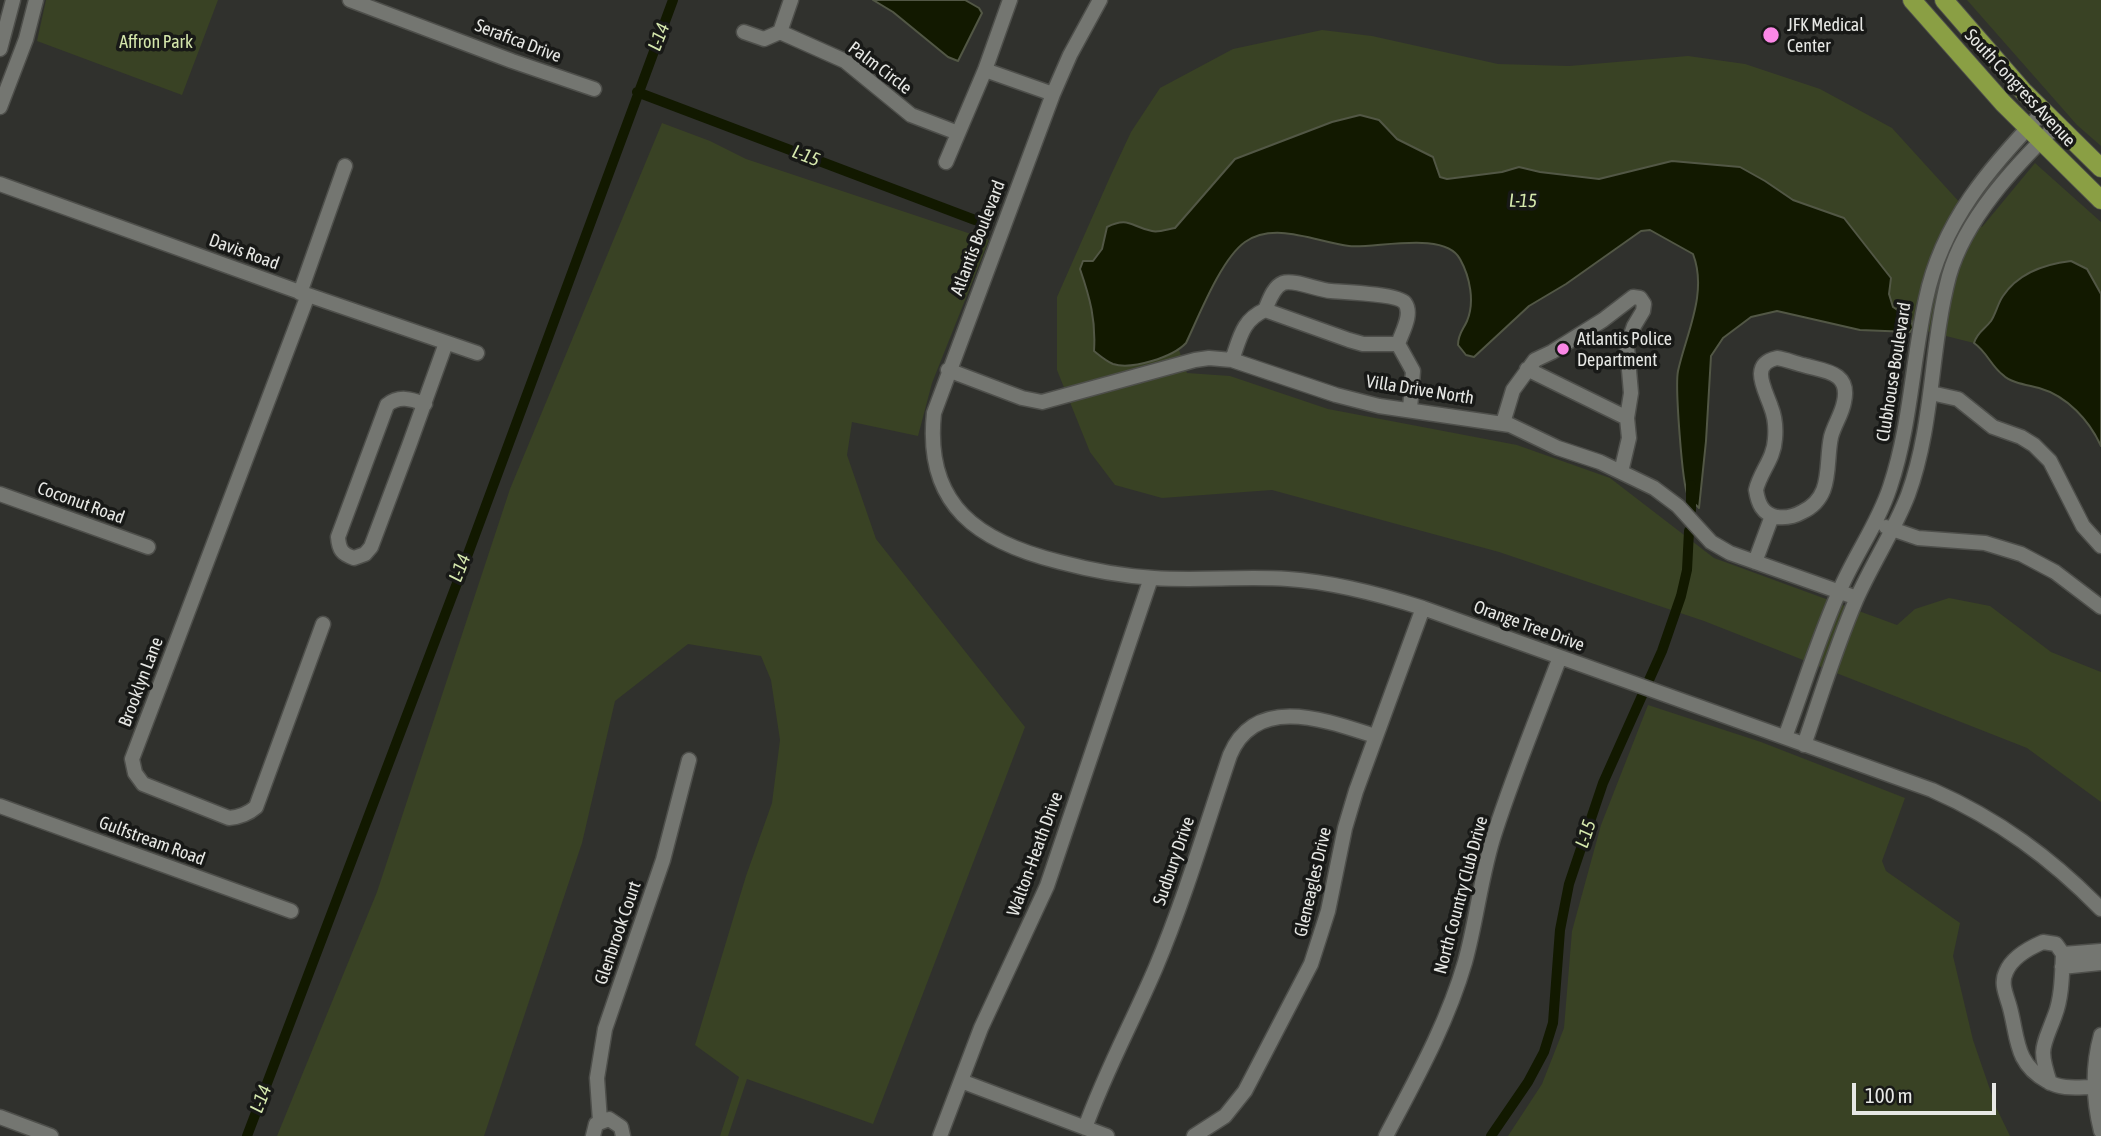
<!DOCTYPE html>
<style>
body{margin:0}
#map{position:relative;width:2101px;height:1136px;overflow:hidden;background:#30312d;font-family:"Asap Condensed",sans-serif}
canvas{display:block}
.scale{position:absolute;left:1852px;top:1083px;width:144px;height:32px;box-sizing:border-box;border:4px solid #e7e8e5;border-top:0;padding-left:9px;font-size:21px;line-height:24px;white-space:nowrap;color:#e7e8e5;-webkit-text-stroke:5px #181917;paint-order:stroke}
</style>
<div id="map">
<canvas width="2101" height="1136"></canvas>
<div class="scale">100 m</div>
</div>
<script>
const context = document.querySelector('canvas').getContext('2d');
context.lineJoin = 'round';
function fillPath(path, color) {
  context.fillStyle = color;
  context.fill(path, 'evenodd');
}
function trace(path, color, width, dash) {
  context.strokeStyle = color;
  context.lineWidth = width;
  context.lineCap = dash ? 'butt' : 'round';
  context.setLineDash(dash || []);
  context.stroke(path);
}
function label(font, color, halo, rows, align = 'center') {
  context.font = font + ' "Asap Condensed",sans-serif';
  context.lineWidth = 7;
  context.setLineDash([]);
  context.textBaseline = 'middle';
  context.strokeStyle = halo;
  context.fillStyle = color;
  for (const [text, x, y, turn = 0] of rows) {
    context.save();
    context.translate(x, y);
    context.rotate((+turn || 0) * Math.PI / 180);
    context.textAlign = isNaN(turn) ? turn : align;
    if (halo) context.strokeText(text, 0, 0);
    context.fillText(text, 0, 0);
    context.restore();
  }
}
const green = new Path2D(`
 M46 0H218L182 95 37 41Z
 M1967 0H2101V146L2077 125Z
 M1322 30 1372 36 1498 64 1569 66 1688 56 1745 64 1820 89 1892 128 1982 227 2035 163 2101 222V446L2093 428 2066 401 2047 390 2003 376 1984 350 1974 343 1914 328 1910 332 1860 330 1777 311 1750 317 1723 338 1711 356 1706 441 1699 508C1696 505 1691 500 1688 496 1682 484 1675 386 1678 371 1686 334 1708 293 1693 254L1649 230 1641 231 1566 284 1529 306 1474 357 1466 355 1458 345C1458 334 1463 330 1467 321 1475 302 1470 277 1460 259 1445 230 1374 249 1349 246 1317 242 1275 221 1245 242 1221 259 1199 316 1186 343L1179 350 1187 373 1230 376 1328 409 1517 445 1610 478 1714 558 1897 625 1915 609 1949 598 1990 606 2051 652 2101 672V802L2027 748 1704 621 1499 552 1272 490 1162 498 1115 485 1090 452 1057 370V297L1110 177 1131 132 1160 88 1233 49Z
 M662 123 710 141 746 159 989 240 932 383 918 436 852 422 847 455 876 539 1025 727 873 1124 747 1079 728 1136H720L739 1077 695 1045 746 876 772 803 780 740 771 680 761 656 688 644 615 701 582 843 484 1136H277L377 892 510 489Z
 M1648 705 1761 742 1905 798 1882 861 1886 871 1960 923 1953 956 1973 1040 1996 1107 2010 1136H1508L1542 1084 1564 1028 1572 931 1601 825Z`);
const water = new Path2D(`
 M873 0H965L979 8 982 13 958 61 948 57 893 12Z
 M1360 115 1379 120 1397 139 1433 157 1440 177 1447 179 1502 172 1519 167 1540 172 1599 179 1672 161 1740 167 1765 181 1793 200 1844 218 1891 278 1889 294 1893 307 1911 319 1913 328 1910 332 1860 330 1777 311 1751 317 1723 338 1711 356 1706 441 1699 508C1696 505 1691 500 1688 496 1682 484 1675 386 1678 371 1686 334 1708 293 1693 254L1650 230 1641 231 1566 284 1529 306 1474 357 1466 355 1458 345C1458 334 1463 330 1467 321 1475 302 1470 277 1460 259 1445 230 1374 249 1349 246 1317 242 1275 221 1245 242 1221 259 1199 316 1186 343 1173 357 1132 370 1113 364 1106 361 1099 355 1094 351 1096 320 1090 298 1080 269L1083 261H1093L1102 249 1107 227C1129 216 1131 227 1152 231 1158 233 1168 229 1175 228L1235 159 1332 122Z
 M2071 261 2087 269 2101 294V446C2089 420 2067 396 2039 388 2028 385 2011 383 2003 375 1991 366 1987 352 1974 343 1977 332 1985 329 1991 321 1996 313 1998 303 2003 296 2019 272 2045 264 2071 261Z`);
const canal = new Path2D(`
 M637 92 975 220
 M1691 510V485
 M247 1136 462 570 673 0
 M1491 1136 1528 1082 1544 1052 1553 1023 1560 930 1569 884 1603 783 1662 651 1681 596 1687 570 1689 531`);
const minor = new Path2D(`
 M350 0 512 61 594 89
 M1100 0 1070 55 1053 94 934 413C924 506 979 542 1060 562 1090 570 1122 576 1154 578 1199 581 1243 576 1288 579 1334 582 1379 594 1423 608L1932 790C1998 819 2051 858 2101 909
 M744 32 764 39 780 32 791 0
 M780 32 845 61 911 115 958 133
 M0 49 13 0
 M985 70 1053 94
 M0 107 26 39 36 0
 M946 162 985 70 1010 0
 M0 184 308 295 477 353
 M300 293 345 166
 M308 295 132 759 135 773 143 784 229 818C240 817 248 814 256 807L323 624
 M1265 310 1349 340 1363 344H1398
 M1777 358C1786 359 1794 363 1803 365 1823 371 1851 371 1844 402 1842 414 1834 425 1831 437 1825 465 1834 497 1802 512 1795 516 1785 518 1777 517 1762 514 1758 503 1756 490 1760 472 1774 459 1775 439 1776 428 1775 417 1771 407 1765 389 1749 364 1777 358Z
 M1232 360C1240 338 1242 320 1265 310 1269 301 1273 287 1283 283 1293 279 1318 290 1331 291 1344 292 1398 294 1405 303 1413 314 1402 332 1398 344L1413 371 1410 409
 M1527 369 1627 418
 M948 370 1022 398 1042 402 1195 360 1209 358 1232 360 1336 395 1379 406 1510 425 1558 448 1600 462 1654 488 1678 506 1711 542 1730 553 1857 598
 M1931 393 1958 399 1993 427 2021 437 2034 445 2050 461 2083 526 2101 546
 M425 404C411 399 399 395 387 405L338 537C339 550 342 554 354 558L365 554 371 547C397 479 422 411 446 343
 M1503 423 1513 390 1535 360 1552 352 1603 320 1633 297 1640 298 1644 304 1643 311 1634 326 1627 347 1631 393 1627 418 1629 438 1621 472
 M0 494 148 547
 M1886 527 1918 538 1985 543 2021 554 2055 572 2101 607
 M1755 562 1772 516
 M1785 737C1803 689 1818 639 1839 592 1854 556 1878 524 1890 487 1911 424 1912 362 1926 299 1942 222 1990 167 2043 112
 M1804 745C1821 696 1836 646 1856 600 1872 564 1894 531 1908 495 1934 424 1930 348 1949 276 1965 219 2015 166 2056 126
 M0 806 291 911
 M2063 954 2101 951
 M2062 967 2101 963
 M2101 1035C2092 1067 2093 1099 2101 1131
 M961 1081 1107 1136
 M2050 1083C2038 1047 2043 1048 2055 1015 2062 997 2062 973 2063 954L2056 944 2043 942C2029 948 2012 957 2006 972 2000 984 2007 996 2010 1008 2018 1038 2015 1064 2047 1081 2062 1090 2078 1087 2094 1087
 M0 1117 51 1136
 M600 1121 597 1078 605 1029 663 860 689 760
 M1085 1128C1105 1072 1133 1021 1156 967 1185 898 1206 826 1230 755 1256 693 1328 721 1375 736
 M593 1136 596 1124 609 1119 621 1127 623 1136
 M940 1136 981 1028 1047 886 1151 578
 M1194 1136 1225 1116 1245 1091 1311 964 1328 911 1345 828 1356 791 1423 608
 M1386 1136C1416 1079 1447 1024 1465 962 1477 919 1481 874 1495 832 1514 773 1538 715 1560 657`);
const major = new Path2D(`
 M1912 0 2003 103 2101 200
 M1944 0 2023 91 2101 168`);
const markers = [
 [1771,35,9,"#fb87e6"],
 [1563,349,7,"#fb87e6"]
];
const poiNames = [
 ["JFK Medical",1787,25],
 ["Center",1787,46],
 ["Atlantis Police",1577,339],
 ["Department",1577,360]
];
const streetNames = [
 ["Serafica Drive",518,41,21],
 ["Palm Circle",880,68,37],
 ["South Congress Avenue",2020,88,47],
 ["Atlantis Boulevard",978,238,-69],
 ["Davis Road",244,252,20],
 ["Clubhouse Boulevard",1894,372,-81],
 ["Villa Drive North",1420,390,9],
 ["Coconut Road",81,503,20],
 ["Orange Tree Drive",1529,626,20],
 ["Brooklyn Lane",141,682,-69],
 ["Gulfstream Road",152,841,20],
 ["Walton-Heath Drive",1035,854,-70],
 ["Sudbury Drive",1174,861,-71],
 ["Gleneagles Drive",1313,882,-77],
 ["North Country Club Drive",1461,895,-75],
 ["Glenbrook Court",618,933,-71]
];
const parkNames = [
 ["Affron Park",156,42]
];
const waterNames = [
 ["L-14",659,37,-69],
 ["L-15",806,156,21],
 ["L-15",1523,201,1],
 ["L-14",460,568,-69],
 ["L-15",1586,834,-71],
 ["L-14",261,1099,-69]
];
fillPath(green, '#394224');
fillPath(water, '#121900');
trace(water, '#525745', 2);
trace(canal, '#121900', 10);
trace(minor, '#4e4f4b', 17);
trace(major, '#4e4f4b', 20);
trace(minor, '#747671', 14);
trace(major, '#8a9f44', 18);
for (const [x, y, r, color] of markers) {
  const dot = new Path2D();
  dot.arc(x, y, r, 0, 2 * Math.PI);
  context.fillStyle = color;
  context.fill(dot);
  trace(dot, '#181917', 2.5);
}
label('18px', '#e7e8e5', '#181917', poiNames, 'left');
label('18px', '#e7e8e5', '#181917', streetNames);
label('18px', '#d4e6ab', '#181917', parkNames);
label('italic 19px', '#d6e9ae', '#181917', waterNames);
</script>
